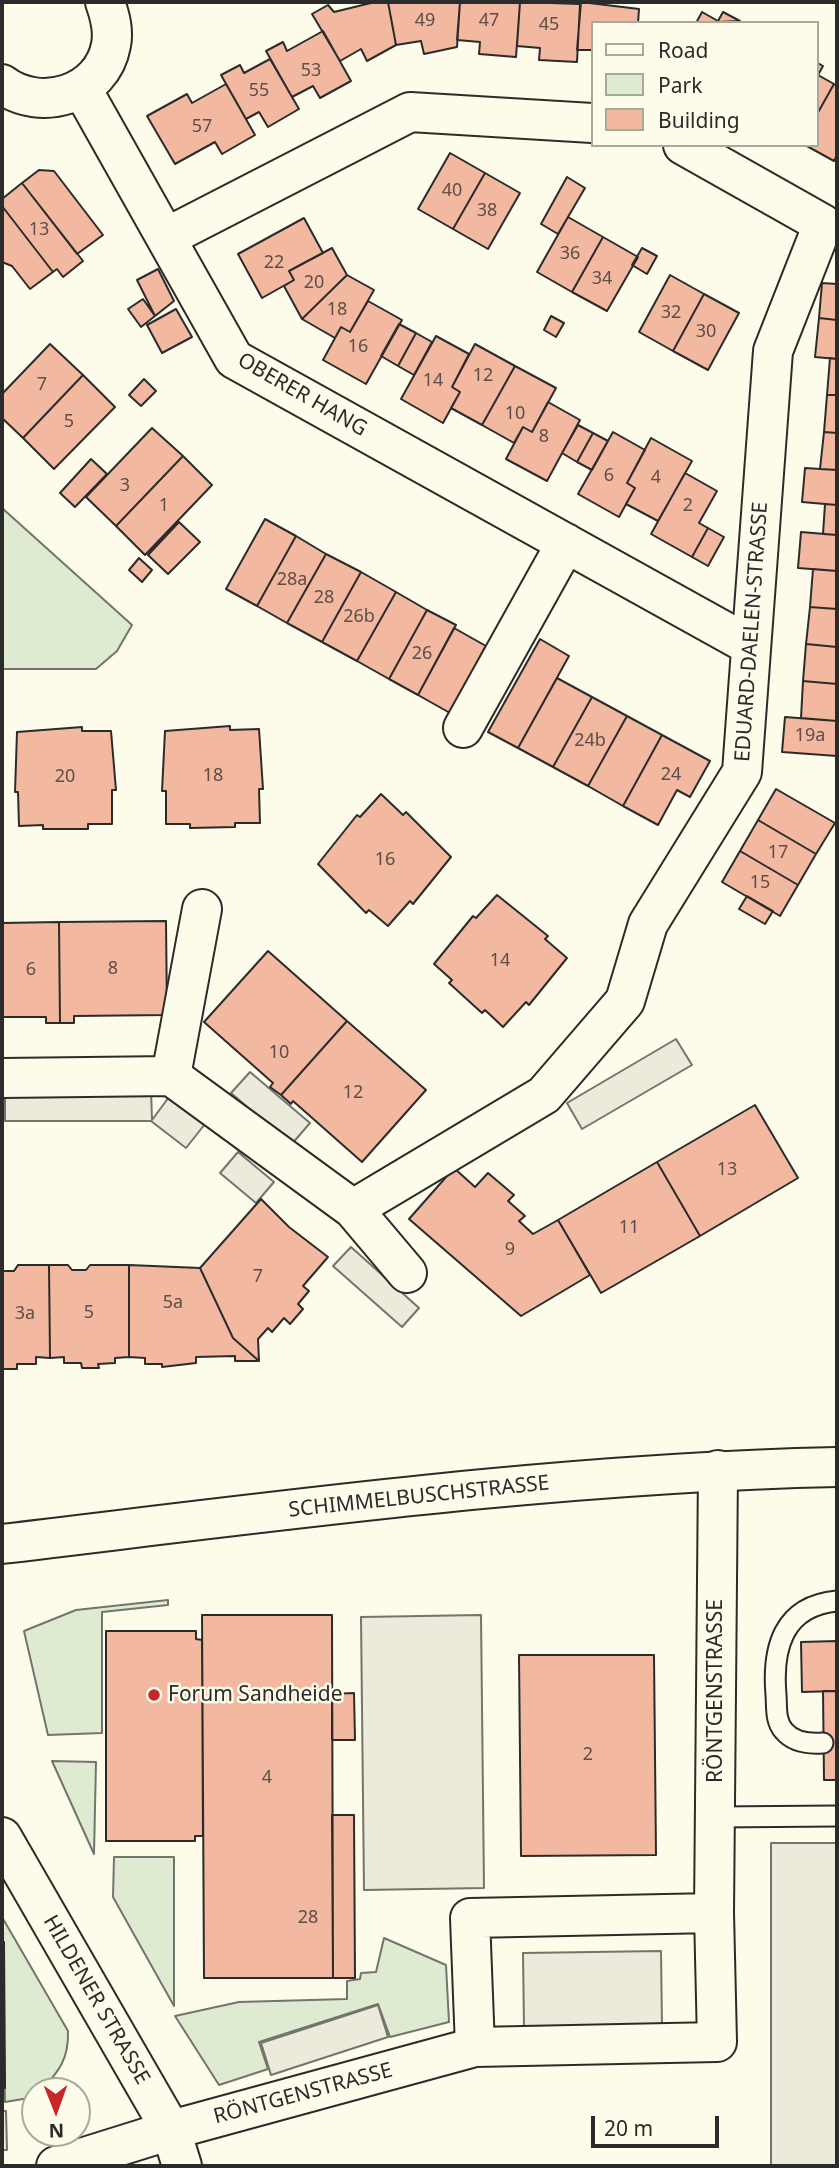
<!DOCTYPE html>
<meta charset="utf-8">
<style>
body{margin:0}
#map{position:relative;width:839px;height:2168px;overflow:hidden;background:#fdfbea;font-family:"Noto Sans",sans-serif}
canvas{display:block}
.frame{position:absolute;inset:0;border:4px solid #2b2b2b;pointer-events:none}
.legend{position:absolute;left:591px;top:21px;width:228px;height:126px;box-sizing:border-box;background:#fdfbea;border:2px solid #a9a89e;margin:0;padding:9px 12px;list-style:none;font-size:21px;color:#2b2b2b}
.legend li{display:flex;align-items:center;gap:14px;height:35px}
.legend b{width:35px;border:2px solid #a9a89e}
.north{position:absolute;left:21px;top:2077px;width:70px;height:70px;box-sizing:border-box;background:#fdfbea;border:2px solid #a9a89e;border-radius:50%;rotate:179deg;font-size:19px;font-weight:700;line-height:28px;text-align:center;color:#2b2b2b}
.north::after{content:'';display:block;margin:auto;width:24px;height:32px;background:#c62828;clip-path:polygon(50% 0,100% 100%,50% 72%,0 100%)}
.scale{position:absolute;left:591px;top:2116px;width:128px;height:32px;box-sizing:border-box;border:4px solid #2b2b2b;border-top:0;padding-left:9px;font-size:21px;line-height:24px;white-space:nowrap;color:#2b2b2b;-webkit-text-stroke:5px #fdfbea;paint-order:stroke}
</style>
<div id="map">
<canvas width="839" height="2168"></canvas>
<div class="frame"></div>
<ul class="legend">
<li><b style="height:9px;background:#fdfbea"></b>Road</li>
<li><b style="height:19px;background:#deebd1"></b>Park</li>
<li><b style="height:19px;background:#f2b8a0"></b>Building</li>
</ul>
<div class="north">N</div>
<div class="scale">20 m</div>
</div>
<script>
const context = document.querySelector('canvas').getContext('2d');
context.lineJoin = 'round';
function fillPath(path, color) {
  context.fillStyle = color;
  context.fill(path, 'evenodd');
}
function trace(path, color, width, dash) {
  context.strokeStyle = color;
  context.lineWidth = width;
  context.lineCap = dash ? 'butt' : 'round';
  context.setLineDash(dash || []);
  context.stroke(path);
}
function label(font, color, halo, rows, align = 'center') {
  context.font = font + ' "Noto Sans",sans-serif';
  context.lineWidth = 5;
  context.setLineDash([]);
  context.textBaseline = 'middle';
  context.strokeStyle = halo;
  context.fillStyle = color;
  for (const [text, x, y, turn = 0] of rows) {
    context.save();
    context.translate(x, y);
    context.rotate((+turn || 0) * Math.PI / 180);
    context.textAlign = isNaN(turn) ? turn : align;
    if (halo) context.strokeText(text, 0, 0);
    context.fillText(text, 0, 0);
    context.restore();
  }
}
const green = new Path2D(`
 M2 508 132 625 117 651 96 669H2Z
 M168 1600V1605L102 1612V1733L48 1735 24 1631 76 1610Z
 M52 1761 96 1762 94 1854Z
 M114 1857H174V2006L113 1897Z
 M2 1917 68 2031C69 2059 59 2071 41 2091H35V2097L5 2102Z
 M384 1938 446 1965 449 2022 390 2037 378 2004 259 2042 268 2069 219 2085 175 2016 239 2002 347 1999V1981L360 1979 361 1973 376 1972Z`);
const parking = new Path2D(`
 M676 1039 692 1065 582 1129 567 1103Z
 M250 1072 310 1123 291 1145 231 1093Z
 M151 1090 152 1120 169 1097 205 1124 186 1148 151 1121H5V1092Z
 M238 1152 274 1182 256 1203 220 1173Z
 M351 1247 419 1308 402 1327 333 1266Z
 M481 1615 484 1888 364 1890 361 1617Z
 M771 1843H837V2166H771Z
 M661 1951 662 2026 524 2028 523 1953Z
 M378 2005 388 2037 271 2075 261 2043Z
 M2 2111H6L7 2150H2Z`);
const building = new Path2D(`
 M375 2H388L396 45 367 61 361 49 340 61 312 14 328 5 334 12Z
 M388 2H460L457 47 424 54 421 41 396 45Z
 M460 2H520L516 57 479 54 480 42 457 40Z
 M520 2 580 4 577 62 539 60 540 48 517 46Z
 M581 2 639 9 638 23H592V50H577Z
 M702 12 718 21 723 12 740 21 696 23Z
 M323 31 351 81 320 98 313 86 292 97 266 51 283 42 287 51Z
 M270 59 299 109 268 127 259 112 246 119 221 75 240 65 244 73Z
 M816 62 823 66 818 75 834 84 816 116Z
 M226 84 255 135 222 154 215 142 175 164 147 116 187 94 192 103Z
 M834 84 837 86V155L834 161 805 145H816V116Z
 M450 153 485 173 453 229 418 209Z
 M39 170 54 171 103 235 77 254 22 183Z
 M485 173 520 193 488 249 453 229Z
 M567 177 585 188 558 234 541 224Z
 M22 183 83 261 63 277 57 269 53 272 2 206V199Z
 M2 206 53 272 30 289 12 266 2 262Z
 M568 217 603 237 572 292 537 272Z
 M304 218 323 253 289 271 294 280 262 298 238 254Z
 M603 237 638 257 607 311 572 292Z
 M332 248 347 275 302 319 284 286 294 280 289 271Z
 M642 248 657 256 647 274 632 265Z
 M158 269 174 301 155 316 137 280Z
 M347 275 374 290 350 332 341 327 335 338 302 319Z
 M670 275 704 294 673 351 639 332Z
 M822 283 837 284V320L819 318Z
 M704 294 739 313 708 370 673 351Z
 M143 299 155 316 141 327 128 309Z
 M368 301 402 320 366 384 323 360 341 327 350 332Z
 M176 309 192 337 162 353 147 325Z
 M551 316 564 323 556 337 544 330Z
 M819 318 837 320V359L815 357Z
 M399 324 416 333 398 366 381 356Z
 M416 333 432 342 414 375 398 366Z
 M436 336 469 354 452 387 460 392 443 423 401 399Z
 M50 344 83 375 23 438 2 418V394Z
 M475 344 515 366 482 425 451 408 460 392 452 387Z
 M830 358 837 359V395H827Z
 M515 366 556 388 532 432 523 427 514 443 482 425Z
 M83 375 115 407 54 469 23 438Z
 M144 379 156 391 141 406 129 395Z
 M827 395H837V433L824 432Z
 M548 402 580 420 547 481 506 459 523 427 532 432Z
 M578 425 593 433 577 462 562 453Z
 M152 428 183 456 116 526 86 497Z
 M613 432 645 450 627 483 635 488 619 517 578 494Z
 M824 432 837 433V470L820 469Z
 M593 433 608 441 592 470 577 462Z
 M651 438 692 461 658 521 626 504 635 488 627 483Z
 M183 456 212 485 145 555 116 526Z
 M91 459 107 474 75 507 60 493Z
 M805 468 837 470V505L802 502Z
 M685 473 717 491 699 523 708 528 692 557 651 534Z
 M825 504 837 505V535L823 534Z
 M265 519 296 536 257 606 226 589Z
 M179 522 200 542 168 574 148 555Z
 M708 528 724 537 708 566 692 557Z
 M801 532 837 535V571L798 568Z
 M296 536 326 554 287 623 257 606Z
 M326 554 361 572 322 642 287 623Z
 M139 558 152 570 142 582 129 570Z
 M813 569 837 571V609L810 607Z
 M361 572 396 592 357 661 322 642Z
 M396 592 427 610 389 679 357 661Z
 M810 607 837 609V647L806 644Z
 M427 610 456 625 418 695 389 679Z
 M454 628 486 646 450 713 418 695Z
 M540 639 569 656 518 748 488 732Z
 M806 644 837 647V684L803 681Z
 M557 678 592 697 553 767 518 748Z
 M803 681 837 684V721L801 718Z
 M592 697 627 716 588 786 553 767Z
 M627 716 662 735 623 806 588 786Z
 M785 717 837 721V756L782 752Z
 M230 726V730L259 729 263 789H259L260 823H235V827L190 828V824H166V791H162L165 731Z
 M82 727V731H111L116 790H112V824H88V829H43V825L19 826 18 792H15L17 732Z
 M662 735 710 761 690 797 677 790 658 825 623 806Z
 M776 789 835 823 816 854 758 820Z
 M381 794 403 815 406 812 451 857 413 904 410 901 388 926 369 910 366 913 318 864 357 815 360 817Z
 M758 820 816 854 798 885 740 851Z
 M740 851 798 885 780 916 722 882Z
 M497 895 548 936 545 939 567 958 529 1005 526 1002 503 1027 485 1010 482 1013 449 983 452 980 434 964 473 916 476 918Z
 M747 896 773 911 765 924 739 909Z
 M166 921 167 1015 74 1016V1023H60L59 922Z
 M59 922 60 1023H46V1017H2V923Z
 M268 951 347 1021 281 1095 270 1087 273 1083 204 1022Z
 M347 1021 426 1090 362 1162 293 1101 291 1104 281 1095Z
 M755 1105 798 1178 700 1236 657 1162Z
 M657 1162 700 1236 601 1293 558 1220Z
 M454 1168 475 1187 488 1173 514 1195 508 1201 525 1216 519 1221 533 1234 558 1220 590 1275 521 1316 409 1219Z
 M261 1199 289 1227 328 1257 303 1286 309 1291 298 1304 303 1309 290 1324 284 1318 272 1332 268 1328 258 1339 259 1361 233 1338 200 1268Z
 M18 1265H49L50 1358 36 1357V1364H17V1369H2V1271H14Z
 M49 1265H68L72 1270H86L90 1265H129V1357L115 1358V1363L98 1364 99 1368H82L81 1363H64V1357L50 1358Z
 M129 1265 200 1268 233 1338 259 1361H235V1356L196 1357V1363L162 1367V1364H145V1358L129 1357Z
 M202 1615H332L333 1978H204Z
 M106 1631H196V1639L202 1640 203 1836H195V1841H106Z
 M837 1641V1691L802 1692 801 1642Z
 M519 1655H654L656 1855 521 1856Z
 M823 1691H837V1780H824Z
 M354 1693 355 1740H332V1694Z
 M332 1815H354L355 1978H333Z
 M2 1942H4L5 2088H2Z`);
const lane = new Path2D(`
 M823 1743C809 1744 794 1743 784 1731 775 1721 777 1708 776 1695 772 1648 783 1606 837 1601
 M715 1817 837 1816`);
const street = new Path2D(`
 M2 84C40 113 102 95 111 45 114 30 110 16 105 2
 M82 89 234 359 751 646
 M167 237 410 112 592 123
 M463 728 566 543
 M171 1076 202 909
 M2 1078 171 1076 353 1209 544 1095 625 1001 648 924 742 772 773 351 823 224 683 145
 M353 1209 407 1273
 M2 1837 171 2130 182 2166
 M475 2047 470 1918 714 1913
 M56 2166 171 2130 475 2047 717 2042 714 1913 718 1470`);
const secondary = new Path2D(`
 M2 1544C280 1511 557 1473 837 1467`);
const markers = [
 [154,1695,7,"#c62828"]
];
const numberNames = [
 ["49",425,21],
 ["47",489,21],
 ["45",549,25],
 ["53",311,71],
 ["55",259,91],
 ["57",202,127],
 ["40",452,191],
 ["38",487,211],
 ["13",39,230],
 ["36",570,254],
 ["22",274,263],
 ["34",602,279],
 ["20",314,283],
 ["18",337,310],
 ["32",671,313],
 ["30",706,332],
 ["16",358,347],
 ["12",483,376],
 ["14",433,381],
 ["7",42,385],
 ["10",515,414],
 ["5",69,422],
 ["8",544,437],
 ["6",609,476],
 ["4",656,478],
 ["3",125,486],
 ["1",164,506],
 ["2",688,506],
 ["28a",292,580],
 ["28",324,598],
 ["26b",359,617],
 ["26",422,654],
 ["19a",810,736],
 ["24b",590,741],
 ["24",671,775],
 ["18",213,776],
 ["20",65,777],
 ["17",778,853],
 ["16",385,860],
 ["15",760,883],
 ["14",500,961],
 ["8",113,969],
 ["6",31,970],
 ["10",279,1053],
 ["12",353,1093],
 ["13",727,1170],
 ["11",629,1228],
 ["9",510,1250],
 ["7",258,1277],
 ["5a",173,1303],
 ["5",89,1313],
 ["3a",25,1314],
 ["2",588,1755],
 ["4",267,1778],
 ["28",308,1918]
];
const streetNames = [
 ["OBERER HANG",302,395,30],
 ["EDUARD-DAELEN-STRASSE",752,632,-86],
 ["SCHIMMELBUSCHSTRASSE",419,1497,-6],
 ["RÖNTGENSTRASSE",716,1691,-90],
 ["HILDENER STRASSE",96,2000,60],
 ["RÖNTGENSTRASSE",303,2094,-15]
];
const poiNames = [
 ["Forum Sandheide",168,1695]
];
fillPath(green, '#deebd1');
trace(green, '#74746e', 2);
fillPath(parking, '#eceadb');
trace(parking, '#74746e', 2);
fillPath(building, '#f2b8a0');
trace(building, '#2b2b2b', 2);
trace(lane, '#2b2b2b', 23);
trace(street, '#2b2b2b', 42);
trace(secondary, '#2b2b2b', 42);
trace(lane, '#fdfbea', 19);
trace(street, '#fdfbea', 38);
trace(secondary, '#fdfbea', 38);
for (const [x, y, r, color] of markers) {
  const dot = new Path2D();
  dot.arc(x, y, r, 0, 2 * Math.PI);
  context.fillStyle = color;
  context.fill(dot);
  trace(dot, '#fdfbea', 2.5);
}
label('18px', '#5d4e48', null, numberNames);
label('21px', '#2b2b2b', '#fdfbea', streetNames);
label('21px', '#2b2b2b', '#fdfbea', poiNames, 'left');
</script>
